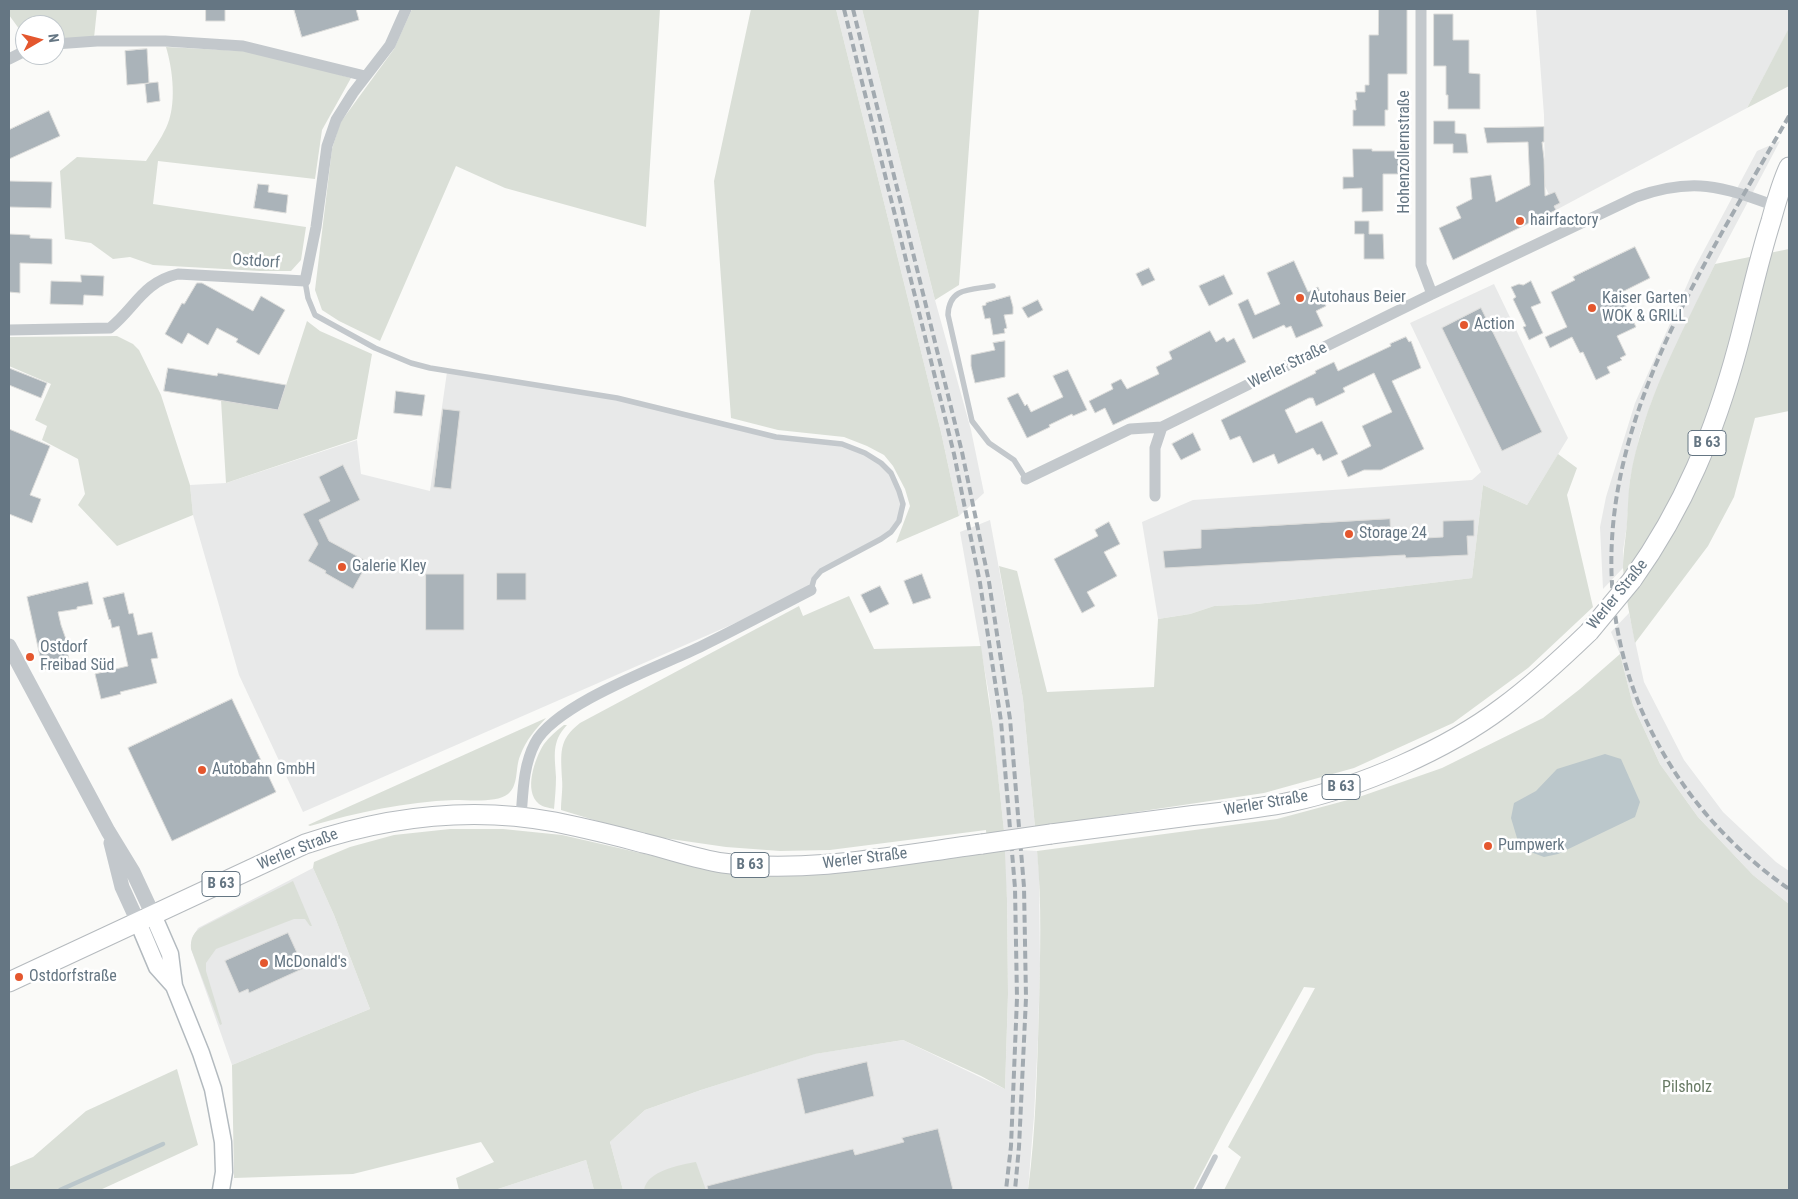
<!DOCTYPE html>
<meta charset="utf-8">
<style>
body{margin:0}
#map{position:relative;width:1798px;height:1199px;overflow:hidden;background:#fafaf8;font-family:"Roboto Condensed",sans-serif}
canvas{display:block}
.frame{position:absolute;inset:0;border:10px solid #657683;pointer-events:none}
.north{position:absolute;left:15px;top:15px;width:50px;height:50px;box-sizing:border-box;background:#fff;border:1px solid #c1c8cd;border-radius:50%;rotate:82deg;font-size:14px;font-weight:700;line-height:20px;text-align:center;color:#657683}
.north::after{content:'';display:block;margin:auto;width:18px;height:22px;background:#e4572e;clip-path:polygon(50% 0,100% 100%,50% 72%,0 100%)}
</style>
<div id="map">
<canvas width="1798" height="1199"></canvas>
<div class="frame"></div>
<div class="north">N</div>
</div>
<script>
const context = document.querySelector('canvas').getContext('2d');
context.lineJoin = 'round';
function fillPath(path, color) {
  context.fillStyle = color;
  context.fill(path, 'evenodd');
}
function trace(path, color, width, dash) {
  context.strokeStyle = color;
  context.lineWidth = width;
  context.lineCap = dash ? 'butt' : 'round';
  context.setLineDash(dash || []);
  context.stroke(path);
}
function label(font, color, halo, rows, align = 'center') {
  context.font = font + ' "Roboto Condensed",sans-serif';
  context.lineWidth = 5;
  context.setLineDash([]);
  context.textBaseline = 'middle';
  context.strokeStyle = halo;
  context.fillStyle = color;
  for (const [text, x, y, turn = 0] of rows) {
    context.save();
    context.translate(x, y);
    context.rotate((+turn || 0) * Math.PI / 180);
    context.textAlign = isNaN(turn) ? turn : align;
    if (halo) context.strokeText(text, 0, 0);
    context.fillText(text, 0, 0);
    context.restore();
  }
}
const built = new Path2D(`
 M836 9H862L935 300 971 430 984 493 959 516 941 432Z
 M1536 9H1789V29L1747 108 1556 210 1545 186 1544 115Z
 M1780 141 1715 264 1652 401 1640 434 1630 480 1627 525 1623 551V568L1603 589 1600 527 1606 497 1635 403 1694 269 1757 151Z
 M1494 284 1568 438 1527 505 1483 485 1472 578 1257 604 1214 606 1190 614 1158 619 1142 522 1193 500 1472 480 1481 472 1410 323Z
 M447 372 617 398 776 437 842 444 865 453 891 473 903 504 899 521 891 532 821 571 811 590 303 812 239 675 193 515 190 485 226 483 357 440 361 474 430 491Z
 M990 520 1023 699 1035 827 1004 831 989 695 960 532Z
 M1629 613 1644 682 1684 760 1723 812 1776 862 1789 871V904L1753 875 1698 817 1660 764 1633 705 1620 654 1611 632Z
 M1003 849 1037 851 1039 870 1040 965 1038 1038 1034 1116 1028 1190H623L610 1142 645 1110 701 1090 814 1054 903 1040 1005 1089 1008 994 1007 899Z
 M313 868 334 915 370 1009 232 1065 191 949 192 938 198 928Z
 M586 1160 594 1190H495Z`);
const green = new Path2D(`
 M9 9H97L94 38 55 41V25H25V37L9 15Z
 M412 9H660L646 227 505 188 456 166 380 341 339 321 322 310 315 290 332 149 340 123 394 49Z
 M751 9H836L941 432 959 516 896 543 910 506 905 489 893 466 884 455 867 446 844 437 778 430 731 418 714 181Z
 M862 9H979L959 285 935 300Z
 M1789 28V86L1747 108Z
 M166 47 243 51 312 67 351 78 322 130 315 179 158 161 153 204 306 227 301 260 291 271H260L153 265 130 257 113 259 91 243 65 239 60 171 77 157 146 161C153 150 161 139 166 128 177 106 173 70 166 47Z
 M1789 249V411L1755 418 1734 497 1708 546 1635 643C1630 618 1625 593 1623 568 1623 552 1626 537 1627 522 1628 508 1628 494 1630 480 1642 404 1682 333 1715 264Z
 M307 321 320 331 372 354 357 439 226 483 221 400 278 410Z
 M117 336 133 344 139 350 161 395 190 485 193 515 117 546 78 505 85 494 78 459 42 440 47 426 35 420 51 384 9 366V337Z
 M1558 454 1577 468 1567 495 1593 607 1528 668 1453 723 1354 768 1264 793 1035 827 1023 699 999 566 1017 571 1047 692 1154 687 1158 619 1190 614 1214 606 1257 604 1472 578 1483 485 1527 505Z
 M849 596 874 649 981 646 993 729 1004 831 1007 899 1008 994 1005 1089 981 1076 903 1040 815 1054 701 1090 645 1110 610 1142 623 1190H594L586 1160 495 1190H459L456 1178 494 1162 481 1142 353 1174 234 1178 232 1065 370 1009 334 915 313 868 314 862 350 847 394 835 450 829H503L562 835 719 871 987 849 986 830 830 850 780 851 726 847 643 835 561 810C561 800 563 789 562 779 561 753 558 740 580 723L799 606 803 616Z
 M1620 654 1633 705 1660 764 1698 817 1753 875 1789 904V1190H1224L1241 1157 1228 1147 1315 988 1304 987 1227 1125 1193 1190H1028C1036 1130 1037 1068 1039 1008 1040 956 1042 903 1037 851L1277 819 1359 797 1442 768 1543 718 1580 689Z
 M546 718C535 730 526 740 520 756 515 768 519 785 508 794 497 803 469 800 455 800 404 802 359 812 310 826L308 825Z
 M564 725H567C551 742 555 756 556 777 556 787 555 798 554 809 550 808 543 807 539 804 523 791 535 758 544 744 549 737 556 731 564 725Z
 M293 881 312 926H310L305 919H294L216 949 206 963V971L222 1024 220 1025 191 949C190 938 194 931 204 926Z
 M177 1069 198 1145 100 1190H9V1167L33 1157 86 1111Z
 M696 1162 706 1190H644C647 1171 679 1165 696 1162Z`);
const water = new Path2D(`
 M1605 754 1621 759 1640 802 1635 817 1558 854 1544 857 1528 851 1517 838 1511 818 1514 803 1536 791 1557 769Z`);
const stream = new Path2D(`
 M60 1190 163 1144`);
const building = new Path2D(`
 M206 9H225V21H206Z
 M294 9H356L359 20 302 37Z
 M1379 9H1407V74H1388V110H1385V126H1353V110H1356L1355 100H1357L1356 92H1365V85H1369V35H1378Z
 M1434 14H1453V40H1469V73L1480 74V109H1448V95H1446V66H1434Z
 M147 49 149 83 158 82 160 101 147 103 145 84 149 83 127 85 125 51Z
 M49 111 60 136 9 159V130Z
 M1434 121H1455V133L1466 134 1468 153H1453V144H1434Z
 M1544 127V142H1542L1544 159 1545 196 1555 192 1560 203 1554 206 1556 210 1453 260 1439 228 1461 218 1456 207 1472 199 1470 178 1491 175 1496 202 1530 185 1528 142 1487 143 1484 128Z
 M1353 149H1372V151H1407V174H1383V211L1362 212V188L1343 189V177H1353Z
 M9 181 52 182 51 208 9 207Z
 M258 184 269 185 268 192 288 195 286 213 254 208Z
 M1355 221H1369V234H1383L1384 259H1364V234H1355Z
 M9 234 30 235V238L52 239V264L20 263V293L9 292Z
 M1635 247 1650 278 1620 293 1636 327 1617 336 1626 355 1620 358 1622 360 1607 367 1610 373 1596 380 1583 352 1580 353 1572 337 1550 348 1545 337 1567 327 1551 292 1575 280 1573 277Z
 M1294 261 1308 292 1318 287 1326 306 1316 311 1323 326 1296 338 1291 326 1286 328 1284 325 1253 339 1238 304 1248 299 1255 315 1280 304 1267 273Z
 M1149 268 1155 280 1142 286 1136 274Z
 M81 275 104 276 103 296 84 295 83 305 50 304 51 281 81 282Z
 M1224 275 1233 294 1209 306 1199 286Z
 M1531 281 1541 303 1531 307 1543 333 1529 340 1523 327 1526 326 1513 299 1516 297 1511 287 1519 284 1523 285Z
 M197 283H202L253 311 261 296 285 310 259 355 236 342 238 339 217 328 208 345 188 333 182 344 165 334 182 303 184 304Z
 M1010 296 1013 307V314L1004 315 1007 328 1004 329 1005 333 993 335 990 318 985 319 982 306 986 305V303Z
 M1038 300 1043 310 1028 318 1022 308Z
 M1481 308 1542 432 1502 451 1442 328Z
 M1210 331 1216 342 1224 337 1227 342 1234 338 1246 362 1113 425 1105 408 1095 413 1089 401 1113 389 1111 384 1121 379 1127 389 1159 374 1156 367 1172 359 1169 352Z
 M1406 337 1409 342 1411 341 1421 368 1392 381 1424 449 1381 470H1364L1348 477 1341 461 1371 446 1362 426 1392 412 1374 373 1343 388 1345 392 1316 406 1313 398H1309L1285 410 1296 433 1322 421 1338 454 1323 461 1320 454 1317 455 1313 448 1278 464 1274 454 1253 463 1240 436 1230 440 1221 420 1316 373 1315 371 1334 362 1338 371 1391 346 1390 344Z
 M1005 341V377L975 383 971 366V355L995 350 993 343Z
 M9 368 47 383 41 398 9 385Z
 M168 368 217 376 218 373 286 385 278 410 164 391Z
 M1068 370 1087 410 1073 416 1072 414 1049 425 1050 427 1027 438 1007 398 1018 393 1025 406 1027 404 1031 412 1063 397 1053 376Z
 M396 391 425 395 422 416 394 413Z
 M443 409 460 411 451 489 434 487Z
 M9 429 50 446 30 495 41 499 32 523 9 514Z
 M1193 433 1201 450 1181 460 1172 444Z
 M343 465 360 500 319 520 329 541 368 562 353 589 325 573 326 571 308 561 318 544 303 514 330 501 319 477Z
 M1390 519 1391 540 1443 537V521L1474 520V536H1467L1468 555 1406 558 1405 555 1165 568 1163 551 1201 548V530Z
 M1109 522 1120 544 1104 552 1117 576 1087 592 1095 606 1082 613 1054 559 1098 536 1095 530Z
 M497 573H526V600H497Z
 M426 574H464V630H426Z
 M922 574 931 598 913 604 904 581Z
 M88 582 93 604 77 607V609L58 612 61 625 68 645 66 646 69 660 55 664 56 667 43 670 27 597Z
 M880 586 889 604 870 613 861 595Z
 M124 593 129 614 133 613 138 635 152 632 158 658 151 659 157 683 120 692 121 694 101 699 95 674 128 666 119 626 112 628 110 619 109 620 103 598Z
 M232 699 276 792 172 841 128 748Z
 M288 933 304 968 249 993 248 989 239 993 225 961Z
 M867 1062 874 1096 805 1114 797 1079Z
 M938 1129 953 1190H708L707 1186 853 1149 855 1155 904 1142 902 1138Z`);
const service = new Path2D(`
 M305 281 308 298 315 315 375 348 411 363 430 368 617 398 776 437 842 444 865 453 881 463 891 473 899 491 903 504 899 521 891 532 881 539 821 571 814 579 811 590
 M993 286C971 290 949 287 948 315L972 421 989 443 1014 460 1026 479
 M1198 1190 1215 1157`);
const minor = new Path2D(`
 M1421 9V265L1432 294
 M55 44 97 41H165L243 46 365 76
 M9 59 25 51
 M9 330 110 328C135 308 143 282 178 274L305 281 316 227 327 146 336 120 353 93 390 45 406 9
 M1026 479 1130 429 1162 427 1432 294 1636 197C1693 177 1721 186 1775 206
 M1155 496V448L1162 427
 M521 817C523 793 523 766 535 743 556 704 658 667 700 647 737 629 774 609 811 590`);
const tertiary = new Path2D(`
 M9 646 108 831 133 872 153 915
 M111 843 122 887 138 922`);
const secondary = new Path2D(`
 M153 915 170 954 174 986 201 1053 213 1089 223 1142 224 1172 221 1190
 M138 922 157 967 174 986`);
const primary = new Path2D(`
 M1632 580C1684 507 1715 432 1738 346 1749 305 1758 262 1771 221 1776 203 1781 184 1789 167
 M1051 834C1097 828 1143 822 1189 816 1223 812 1257 809 1290 802 1361 787 1446 750 1503 707 1534 684 1561 659 1589 632
 M9 982 305 844C385 817 471 806 555 822 584 828 614 835 643 843 669 849 696 859 723 863 808 874 898 855 982 844`);
const rail = new Path2D(`
 M844 9 954 454 980 583 1001 721 1015 888 1017 998 1011 1146 1006 1190
 M853 9 962 452 989 582 1010 719 1024 887 1026 998 1019 1147 1015 1190
 M1789 116C1685 299 1551 491 1641 709 1673 783 1723 843 1789 889`);
const primaryBridge = new Path2D(`
 M1589 632 1632 580
 M982 844 1051 834`);
const markers = [
 [1520,221,5,"#e4572e"],
 [1300,298,5,"#e4572e"],
 [1592,308,5,"#e4572e"],
 [1464,325,5,"#e4572e"],
 [1349,534,5,"#e4572e"],
 [342,567,5,"#e4572e"],
 [30,657,5,"#e4572e"],
 [202,770,5,"#e4572e"],
 [1488,846,5,"#e4572e"],
 [264,963,5,"#e4572e"],
 [19,977,5,"#e4572e"]
];
const shields = [
 [1707,443,38],
 [1341,787,38],
 [750,865,38],
 [221,884,38]
];
const shieldNames = [
 ["B 63",1707,443],
 ["B 63",1341,787],
 ["B 63",750,865],
 ["B 63",221,884]
];
const streetNames = [
 ["Hohenzollernstraße",1405,152,-90],
 ["Ostdorf",256,262,4],
 ["Werler Straße",1288,366,-26],
 ["Werler Straße",1618,595,-51],
 ["Werler Straße",1266,804,-10],
 ["Werler Straße",298,850,-22],
 ["Werler Straße",865,859,-7]
];
const poiNames = [
 ["hairfactory",1530,221],
 ["Autohaus Beier",1310,298],
 ["Kaiser Garten",1602,299],
 ["WOK & GRILL",1602,317],
 ["Action",1474,325],
 ["Storage 24",1359,534],
 ["Galerie Kley",352,567],
 ["Ostdorf",40,648],
 ["Freibad Süd",40,666],
 ["Autobahn GmbH",212,770],
 ["Pumpwerk",1498,846],
 ["McDonald's",274,963],
 ["Ostdorfstraße",29,977]
];
const parkNames = [
 ["Pilsholz",1687,1088]
];
fillPath(built, '#e8e9e9');
fillPath(green, '#dadfd7');
fillPath(water, '#bbc7cb');
trace(stream, '#bbc7cb', 4.5);
fillPath(building, '#aab3b9');
trace(building, '#dcdcda', 1);
trace(secondary, '#b3babf', 19);
trace(primary, '#b5babe', 21);
trace(service, '#c3c8cc', 5.5);
trace(minor, '#c3c8cc', 11);
trace(tertiary, '#c3c8cc', 15);
trace(secondary, '#fff', 16);
trace(primary, '#fff', 19);
trace(rail, '#a2aab0', 4, [8, 4]);
trace(primaryBridge, '#b5babe', 21, []);
trace(primaryBridge, '#fff', 19);
for (const [x, y, r, color] of markers) {
  const dot = new Path2D();
  dot.arc(x, y, r, 0, 2 * Math.PI);
  context.fillStyle = color;
  context.fill(dot);
  trace(dot, '#fff', 2);
}
for (const [x, y, w] of shields) {
  const box = new Path2D();
  box.roundRect(x - w / 2, y - 12.5, w, 25, 4);
  context.fillStyle = '#fff';
  context.fill(box);
  trace(box, '#657683', 1);
}
label('bold 15px', '#657683', null, shieldNames);
label('16px', '#657683', '#fff', streetNames);
label('16px', '#657683', '#fff', poiNames, 'left');
label('16px', '#687a64', '#fff', parkNames);
</script>
